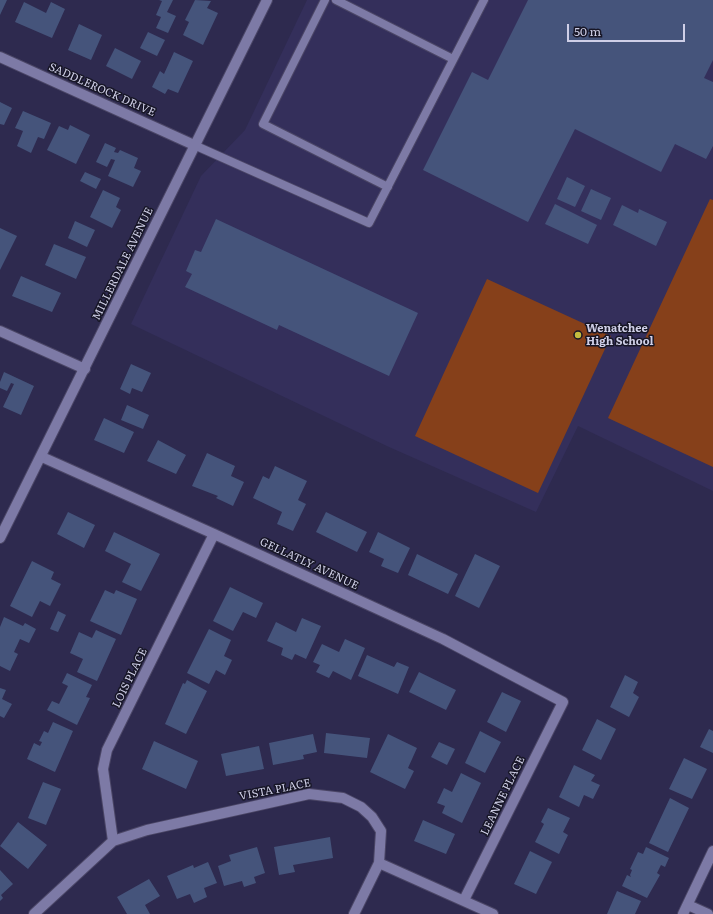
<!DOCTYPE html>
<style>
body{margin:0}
#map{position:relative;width:713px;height:914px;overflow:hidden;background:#2e2a4f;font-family:Literata,serif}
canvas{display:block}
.scale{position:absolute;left:567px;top:24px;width:118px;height:18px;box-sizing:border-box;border:2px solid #cfcfe7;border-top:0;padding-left:5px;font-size:12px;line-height:14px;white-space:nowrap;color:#cfcfe7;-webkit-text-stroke:3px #171626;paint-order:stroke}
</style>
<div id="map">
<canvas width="713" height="914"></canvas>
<div class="scale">50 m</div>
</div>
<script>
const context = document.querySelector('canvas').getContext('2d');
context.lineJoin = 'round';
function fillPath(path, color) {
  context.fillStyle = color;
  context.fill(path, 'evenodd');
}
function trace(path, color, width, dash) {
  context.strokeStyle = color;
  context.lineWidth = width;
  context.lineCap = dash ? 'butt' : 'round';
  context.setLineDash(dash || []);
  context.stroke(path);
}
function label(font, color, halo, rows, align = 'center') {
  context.font = font + ' Literata,serif';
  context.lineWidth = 3;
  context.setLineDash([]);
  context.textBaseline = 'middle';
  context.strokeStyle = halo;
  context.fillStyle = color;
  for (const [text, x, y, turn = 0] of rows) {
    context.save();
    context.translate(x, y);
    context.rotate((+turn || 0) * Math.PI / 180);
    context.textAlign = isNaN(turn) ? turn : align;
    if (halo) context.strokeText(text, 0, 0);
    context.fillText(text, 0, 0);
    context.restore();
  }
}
const built = new Path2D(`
 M307 0H713V491L578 426 536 512 389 447 131 324 201 176 245 130Z`);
const green = new Path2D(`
 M710 199 713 200V467L608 418Z
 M487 279 611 336 538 493 415 436Z`);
const building = new Path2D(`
 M0 0H7L0 15Z
 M159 0H173L167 12 176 16 168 33 156 28 161 17 156 15 162 1Z
 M195 0 211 1 207 8 218 13 203 45 183 35 189 22 185 20Z
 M528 0H713V60L704 78 713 82V146L706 159 675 144 661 172 575 129 528 222 423 170 472 72 488 80Z
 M24 2 46 13 51 2 65 9 52 38 15 22Z
 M79 24 102 35 91 60 68 50Z
 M148 32 165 40 157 56 140 48Z
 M115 48 141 61 132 79 106 66Z
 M174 52 193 61 178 93 168 89 165 94 152 87 160 71 164 74Z
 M0 102 12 108 4 125 0 124Z
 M23 111 51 123 44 139 38 137 31 153 17 146 23 131 15 128Z
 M70 125 90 135 76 164 47 150 59 126 68 130Z
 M105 143 116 148 114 152 118 153 120 150 138 158 134 168 141 171 133 187 108 176 115 160 111 159 107 167 96 162Z
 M85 172 101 179 96 189 80 181Z
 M567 177 585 186 575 207 557 199Z
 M591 189 611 198 601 220 581 211Z
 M103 190 120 198 116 207 121 210 112 228 90 217Z
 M555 204 597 225 588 244 545 224Z
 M622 205 638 213 639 209 667 222 656 246 613 225Z
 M216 219 418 313 389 376 279 325 277 330 185 287 192 274 186 271 195 250 201 252Z
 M75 221 95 230 87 247 68 238Z
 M0 228 17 236 0 270Z
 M54 244 86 257 76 279 45 265Z
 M21 276 61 293 52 312 12 296Z
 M131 364 151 373 142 392 132 388 130 394 120 389Z
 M4 372 34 386 21 415 3 407 14 384 11 383 7 391 0 388V382Z
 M127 405 149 415 143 429 121 420Z
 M104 418 134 432 124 453 94 440Z
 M158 440 186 455 176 474 147 461Z
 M207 453 235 466 231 476 244 482 233 506 216 498 218 496 192 486Z
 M275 466 307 481 298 500 306 504 293 531 277 524 282 512 253 498 263 476 269 479Z
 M68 512 95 525 84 548 57 534Z
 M326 512 367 532 357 552 316 532Z
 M114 532 160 554 141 591 122 582 131 564 105 551Z
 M378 532 410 548 398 573 381 566 384 559 369 552Z
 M417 554 458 574 448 594 408 575Z
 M475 554 500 566 479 608 455 596Z
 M32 561 54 572 51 579 61 584 50 606 40 601 32 617 10 606Z
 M230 587 263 603 256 618 243 612 233 631 213 621Z
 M105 590 114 594 116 590 137 599 121 635 90 621Z
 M58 611 66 615 58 632 50 629Z
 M4 617 23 626 25 623 36 629 29 643 20 639 14 652 18 654 10 671 0 666V627Z
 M302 618 321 626 306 659 295 654 292 660 281 655 283 648 267 641 276 622 296 632Z
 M209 629 231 640 224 656 232 660 225 675 216 670 209 684 187 673Z
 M96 630 116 639 97 681 77 672 83 659 70 653 79 632 92 638Z
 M345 639 365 648 351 680 333 671 329 678 316 672 320 665 313 662 322 644 339 652Z
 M367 655 394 667 397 662 409 667 398 694 358 676Z
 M419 672 456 690 446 710 409 692Z
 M67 673 92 685 86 697 90 698 77 725 47 710 52 701 59 704 68 686 62 683Z
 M625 675 638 682 633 693 639 697 629 717 610 707Z
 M187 680 207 691 186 734 165 724 183 683 185 684Z
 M0 688 6 690 2 699 12 704 4 718 0 716Z
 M502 692 521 701 506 732 487 722Z
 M597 719 616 729 601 760 582 750Z
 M53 722 73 731 55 772 27 759 34 743 40 746 42 742 39 741 44 731 48 733Z
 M709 729 713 731V753L700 747Z
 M480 731 501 742 485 773 465 763Z
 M326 733 370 738 367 758 324 753Z
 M313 734 317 752 303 755 304 759 273 765 269 743Z
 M388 734 417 748 408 768 414 771 405 789 370 772Z
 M154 741 198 761 186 789 142 769Z
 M439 742 455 749 447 765 431 757Z
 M259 746 264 769 226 776 221 754Z
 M684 758 707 769 692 799 669 789Z
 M574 765 595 775 591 781 600 785 593 799 584 795 579 807 559 797Z
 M461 773 481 783 462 823 442 813 445 806 437 803 444 788 452 792Z
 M43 782 61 789 46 825 28 818Z
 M670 798 689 808 668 852 649 843Z
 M548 808 570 818 563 832 568 835 559 854 535 842 544 824 541 822Z
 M423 820 455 834 446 854 414 841Z
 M18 822 47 845 28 869 0 846Z
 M330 837 333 858 293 865 295 872 279 875 274 847Z
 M257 847 265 873 254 877 256 883 244 887 242 881 224 886 218 866 231 861 229 855Z
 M646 847 669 858 665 867 661 865 657 873 660 875 647 898 622 886 627 875 631 877 630 875 632 870 630 869 638 852 643 854Z
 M530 851 552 862 536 894 514 884Z
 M208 862 217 883 204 888 207 897 194 903 190 894 177 899 167 876 193 865 194 868Z
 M0 870 13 884 1 895 3 898 0 901Z
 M149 879 160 896 145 905 150 914H127L117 897Z
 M617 891 641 901 635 914H607Z`);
const lane = new Path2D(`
 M325 0 263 124 388 187
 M336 0 453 59
 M194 145 369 223 484 0`);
const street = new Path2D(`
 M0 57 194 145
 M0 331 85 369
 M42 457 214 534 443 639 563 702 464 900
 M113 841 103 769 107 750 214 534
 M379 863 493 914
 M688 905 708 914
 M34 914 113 841 147 830 309 794 343 798 361 807 372 817 381 831 379 863 354 914
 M683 914 713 851`);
const secondary = new Path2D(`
 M0 538 267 0`);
const markers = [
 [578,335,4,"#c3bd3f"]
];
const streetNames = [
 ["SADDLEROCK DRIVE",102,90,24],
 ["MILLERDALE AVENUE",123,264,-64],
 ["GELLATLY AVENUE",309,564,25],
 ["LOIS PLACE",130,678,-64],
 ["VISTA PLACE",275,790,-11],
 ["LEANNE PLACE",503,796,-64]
];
const poiNames = [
 ["Wenatchee",586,329],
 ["High School",586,342]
];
fillPath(built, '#342f5b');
fillPath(green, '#86401a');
fillPath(building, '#45547b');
trace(lane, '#4b4666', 10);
trace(street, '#4b4666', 12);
trace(secondary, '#4b4666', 12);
trace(lane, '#7d7aa6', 8);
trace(street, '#7d7aa6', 10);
trace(secondary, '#7d7aa6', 10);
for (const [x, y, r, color] of markers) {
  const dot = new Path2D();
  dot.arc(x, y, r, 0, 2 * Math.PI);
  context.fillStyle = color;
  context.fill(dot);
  trace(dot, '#171626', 1.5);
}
label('11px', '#cfcfe7', '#171626', streetNames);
label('bold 11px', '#cfcfe7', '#171626', poiNames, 'left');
</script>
